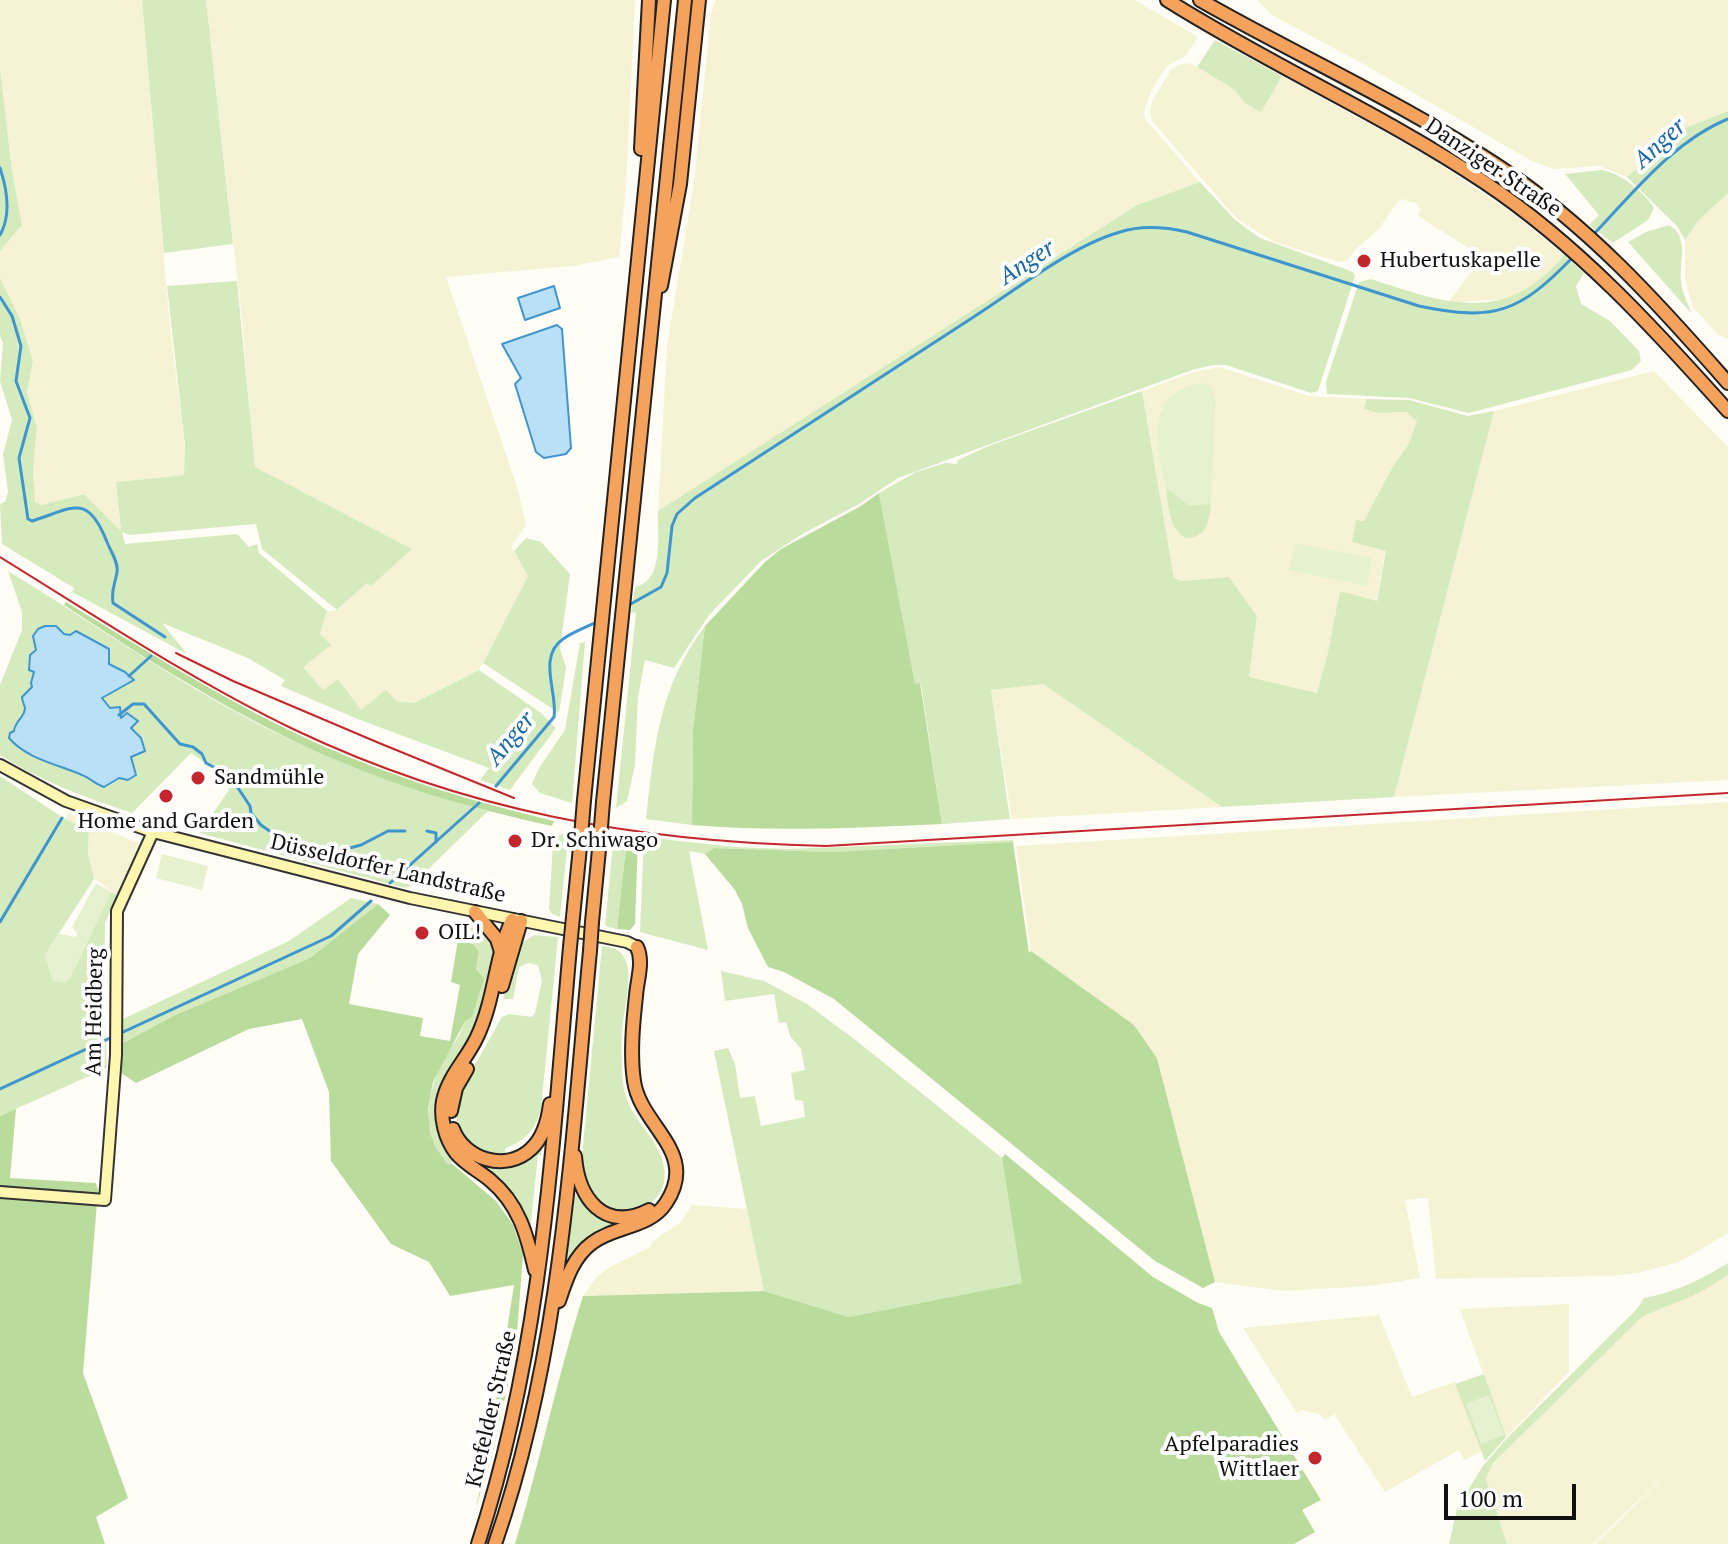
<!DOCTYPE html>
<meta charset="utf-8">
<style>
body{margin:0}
#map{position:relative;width:1728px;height:1544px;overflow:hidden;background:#fffdf5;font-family:"PT Serif",serif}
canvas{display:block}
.scale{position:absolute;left:1444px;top:1484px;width:132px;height:36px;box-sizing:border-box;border:4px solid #111;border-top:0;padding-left:10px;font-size:24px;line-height:28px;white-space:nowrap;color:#111;-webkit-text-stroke:6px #fff;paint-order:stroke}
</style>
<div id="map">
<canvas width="1728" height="1544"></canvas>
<div class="scale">100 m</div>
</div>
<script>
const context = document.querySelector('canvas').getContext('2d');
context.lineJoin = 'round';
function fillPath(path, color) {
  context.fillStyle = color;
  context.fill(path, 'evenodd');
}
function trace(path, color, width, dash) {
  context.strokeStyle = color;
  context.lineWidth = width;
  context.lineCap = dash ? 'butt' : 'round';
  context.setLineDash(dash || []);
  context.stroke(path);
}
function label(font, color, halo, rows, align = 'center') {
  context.font = font + ' "PT Serif",serif';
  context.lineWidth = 8;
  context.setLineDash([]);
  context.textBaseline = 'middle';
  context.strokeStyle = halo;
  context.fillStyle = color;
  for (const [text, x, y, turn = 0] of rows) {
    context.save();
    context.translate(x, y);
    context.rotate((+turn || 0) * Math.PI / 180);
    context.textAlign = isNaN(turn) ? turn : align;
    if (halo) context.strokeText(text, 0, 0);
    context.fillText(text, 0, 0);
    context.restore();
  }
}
const farmland = new Path2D(`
 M0 0H142L170 328 185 445 184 475 116 482 121 532 84 494 42 505 34 503 33 469 37 428 27 392 33 361 20 319 0 278V251L22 225 12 170 0 68Z
 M206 0H635L626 185 619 257 572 266 446 277 518 490 526 525 511 546 528 576 479 670 414 703 396 701 361 710 338 679 323 690 303 667 320 634 327 611 338 610 367 583 412 549 254 467 243 329Z
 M716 0H1135L1198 37 1185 56 1167 66 1152 89 1144 112 1145 119 1200 182 1137 205 658 511 667 346 694 182 711 14Z
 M1257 0H1728V111L1685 128 1627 177 1599 166 1553 169 1530 160 1367 66 1272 15Z
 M1190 63 1235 90 1245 103 1261 111 1282 76 1429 157 1511 212 1564 255 1552 269 1529 289 1505 299 1448 303 1480 260 1467 247 1418 216 1420 209 1416 203 1400 199 1378 230 1356 249 1347 261 1340 262 1274 242 1236 218 1152 121 1150 113 1152 101 1171 70 1178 65Z
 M1728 193V339L1718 335 1693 307 1685 279V240L1698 221Z
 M1219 367 1309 396 1366 399 1364 409 1378 413 1406 412 1417 421 1408 445 1393 466 1364 521 1357 520 1386 550 1376 602 1340 591 1328 652 1317 693 1249 677 1257 616 1229 577 1181 581 1174 578 1142 391 1193 372Z
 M1654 371 1728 447V780L1394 797 1494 411Z
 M1043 684 1222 807 1012 819 991 690Z
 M1728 802V1233L1679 1262 1638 1273 1609 1276 1436 1279 1428 1198 1405 1200 1420 1278 1370 1286 1284 1291 1215 1282 1157 1058 1134 1025 1031 951 1016 846Z
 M68 813 142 845 117 895 94 879 88 854 89 830 65 819Z
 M692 1205 747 1209 764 1291 583 1296 597 1277 610 1267 650 1247 652 1242 681 1222Z
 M1728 1275V1544H1595L1697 1444 1593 1544H1507L1486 1479 1493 1463 1641 1318 1661 1306 1688 1298Z
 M1569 1304V1372L1506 1437 1460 1309Z
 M1379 1315 1412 1397 1455 1382 1481 1452 1464 1460 1459 1450 1385 1492 1334 1414 1325 1420 1319 1414 1302 1410 1297 1413 1243 1328Z`);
const green = new Path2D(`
 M142 0H206L233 244 164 253Z
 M1215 40 1282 76 1261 112 1245 103 1235 90 1197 67Z
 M0 68 12 170 22 225 0 251Z
 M1728 111V193L1698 221 1685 240 1677 226 1627 177 1685 128Z
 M1602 170C1622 174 1643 191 1654 208L1648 220 1613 243 1589 225 1599 215 1565 174Z
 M1200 182 1235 220 1260 238 1353 272 1355 276 1318 391 1311 393 1226 365H1213L1192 370 898 478 859 504 804 533 761 561 709 615 674 668 645 660 638 697 635 765 627 801 616 808 636 612 631 613 635 587C665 580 657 535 658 511L1137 205Z
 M1669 225C1690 237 1679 262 1681 281 1682 293 1688 303 1691 313L1628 242 1646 232Z
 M1564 255 1584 273 1576 286 1581 304 1610 321 1639 351 1641 361 1632 370 1469 413 1409 398 1327 394 1326 382 1359 282 1371 279C1447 304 1505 326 1564 255Z
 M0 278 20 319 33 361 27 392 37 428 33 469 35 502 42 505 84 494 121 531 116 482 184 475 185 445 167 286 237 281 255 467 412 549 371 586 367 583 337 610 262 549 256 524 130 535 122 532 125 544 237 534 249 547 257 544 259 553 327 611 320 634 331 645 303 667 323 690 338 679 361 710 386 690 396 701 414 703 479 670 541 713 556 728 510 790 480 780 489 768 355 718 281 686 285 680 248 658 162 623 187 654 72 592 74 588 2 544 0 504 5 502 8 492 3 454 12 420 0 381 3 343 0 336Z
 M1142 391 1174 578 1181 581 1229 577 1257 616 1249 677 1317 693 1328 652 1340 591 1377 601 1386 551 1352 542 1356 520 1364 521 1393 466 1408 445 1417 421 1406 412 1378 413 1364 409 1366 399 1409 400 1468 416 1494 411 1394 797 1222 807 1043 684 991 690 1010 819 942 824 921 684 915 685 879 493 916 472 945 463 957 464 958 460 991 445Z
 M1166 488 1189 505 1211 504C1209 521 1207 538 1186 538 1168 528 1169 507 1166 488Z
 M526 538 541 542 570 574 560 649 566 668 559 713 483 663 528 576 514 551Z
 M8 571C100 627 189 692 287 738 352 768 419 792 488 811L412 885 405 888 199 833 229 790 217 771 191 753 132 813C87 798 40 781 0 755V685L22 630V612Z
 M705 626 693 730 692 825 646 819C654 746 659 687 705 626Z
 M585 642 572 803 540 793 532 784 539 768 565 730 580 643Z
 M0 776 65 819 89 830 88 854 94 879 45 955 53 981 70 978 111 892 117 895 105 923 104 1009 107 1068 0 1116Z
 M569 830 560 917 552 914 549 909 553 844 556 837Z
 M614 834 629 836 625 855 617 929 605 926Z
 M644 837 734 847 788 849 1013 840V842L832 852 714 848 705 854 689 851 708 950 640 932Z
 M351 898 378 904 310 958 173 1016 123 1043V1019L289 941Z
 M460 921 478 928 488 941 492 938 496 951 477 1028 436 1104 440 1135 455 1159 448 1166C417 1132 427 1087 449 1051 453 1044 458 1039 461 1031 471 1007 474 978 479 953L473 944 476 938 458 929Z
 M534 935 558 937 541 1109C535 1131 525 1140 505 1149V1153C468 1157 450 1129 458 1095L502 1017 509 1014 532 1017 535 1013 542 981 538 965 528 963 519 967 513 999H503L522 943Z
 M602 946C613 947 622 950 626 961 633 979 623 1014 622 1034 621 1046 622 1059 622 1071 623 1086 625 1099 633 1112 646 1134 669 1154 664 1182 659 1211 615 1222 596 1200 588 1190 584 1178 581 1167Z
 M721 971 764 981 807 1004 858 1042 1002 1158 1023 1283 849 1317 764 1291 714 1051 728 1048 735 1064 740 1098 755 1096 761 1126 805 1117 803 1101 795 1100 791 1073 805 1070 801 1049 790 1036 786 1022 779 1023 774 994 725 1001Z
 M543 1143 541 1155H538L530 1232 470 1160C503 1170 521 1171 543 1143Z
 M575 1194 586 1204 628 1222 582 1247 565 1265Z
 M1728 1263V1275C1715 1283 1702 1292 1688 1298 1671 1305 1657 1309 1641 1318L1493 1463 1486 1479 1507 1544H1449L1457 1509 1482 1467 1508 1437 1637 1309 1644 1298C1676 1292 1700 1280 1728 1263Z
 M1484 1374 1506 1437 1485 1461 1455 1384Z`);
const forest = new Path2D(`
 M879 493 915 684 920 683 942 824C858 828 776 832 692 825L693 730 705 626 765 562 781 549 861 506Z
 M66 602C148 652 229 703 316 743 392 777 473 802 554 821L552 826C489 812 426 796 366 772 258 731 160 668 64 605Z
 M629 836 638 837 635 924 630 930 617 929 625 855Z
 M1013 842 1029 953 1031 951 1134 1025 1157 1058 1215 1282 1203 1288 1155 1261 834 999 784 972 768 967 748 928 742 904 735 890 705 854 714 848 832 852Z
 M378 904 390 915 358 954 349 1004 423 1018 420 1036 450 1041 460 985 451 982 458 940 473 944 479 952 476 969 484 979 472 1017 465 1021 433 1082 428 1109 430 1133 436 1148 448 1165 451 1163 496 1201 513 1225 523 1254 517 1333 511 1370 491 1460 476 1507 487 1459 514 1285 450 1296 429 1262 391 1244 331 1161 329 1092 302 1019 249 1029 136 1083 121 1073 123 1043 173 1016 310 958Z
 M16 1109 10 1178 96 1183 98 1190 83 1373 128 1498 96 1517 105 1544H0V1116Z
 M1005 1154 1153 1277 1198 1303 1212 1308 1219 1332 1321 1500 1302 1510 1315 1532 1294 1544H515C540 1462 557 1378 583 1296L764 1291 849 1317 1022 1283 1002 1158Z`);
const pitch = new Path2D(`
 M1201 383 1211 386 1216 397 1211 504 1189 505 1166 488C1157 444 1142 396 1201 383Z
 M1295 543 1372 558 1367 586 1289 570Z
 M162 854 208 866 202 890 156 878Z
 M96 883 111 892 70 978 64 983 53 981 45 955 59 934 76 937 77 933 72 927Z
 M1489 1395 1504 1435 1481 1444 1466 1404Z`);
const water = new Path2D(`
 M554 286 560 308 525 320 518 298Z
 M557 325 562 329 571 448 566 454 544 458 536 452 515 384 521 378 502 344Z
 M45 626H56L64 634 70 635 76 631 109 649V664L125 672 134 680 102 698 110 708 120 707 121 718 127 713 138 721 131 728 141 738 145 751 131 757 136 775 128 780 119 778 104 787C95 784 90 778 82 775 57 764 27 759 9 738L10 733 14 731C15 721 25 717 25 708 24 704 22 701 22 697L32 687 31 683 34 672 29 670 30 655 36 650 33 636 38 629Z`);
const stream = new Path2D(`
 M0 168C7 189 12 214 0 235
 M1594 234C1634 192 1674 141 1728 119
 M0 297 12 316 21 346 16 381 30 418 19 458 28 519 32 521C72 509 87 491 107 542 110 550 119 563 117 572 115 585 111 588 113 603L165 637
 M629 605 661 587 667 573 672 526 677 514 695 498C787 438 880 378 972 318 1016 290 1071 246 1120 232 1142 225 1165 227 1187 232L1419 306C1495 322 1520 312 1573 257
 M129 676 151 656
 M119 715 133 704H144L180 744 193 747 202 754 206 763 219 770 238 788 250 806 251 813 261 825 288 844 315 853 335 852 361 845 388 831H405
 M496 786 554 717C558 693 537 657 563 639 573 632 586 627 597 622
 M427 831 436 833V842
 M390 883 479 803
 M0 922 62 818
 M0 1089 331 936 371 901`);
const secondary = new Path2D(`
 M0 765 66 801 153 832 410 898 627 942 637 947
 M0 1192 105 1200 116 1055 117 911 153 832`);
const highway = new Path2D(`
 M1167 0C1270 65 1382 114 1484 182 1578 245 1653 327 1728 411
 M1200 0C1298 56 1403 103 1498 166 1588 225 1658 303 1728 383
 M641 149 649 0
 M661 286 680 184 699 0
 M584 800 664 0
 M603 802 685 0
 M475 912 497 939 501 952
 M573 917 581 837
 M512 920C495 957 495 999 477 1037 467 1059 448 1076 443 1101 440 1118 445 1139 456 1153 465 1164 479 1171 490 1180 519 1204 527 1235 535 1270
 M592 922 600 839
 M502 986 521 921
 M451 1111 456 1088 467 1069
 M453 1129C464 1159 506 1173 531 1149 543 1138 548 1120 550 1104
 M575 1156C578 1198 604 1233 649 1210
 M559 1301C566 1280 573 1257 592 1243 614 1226 650 1228 666 1203 700 1152 640 1126 634 1081 630 1054 633 1023 636 996 637 980 644 962 637 947
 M478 1544C542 1349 552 1150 570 947
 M495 1544C561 1354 571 1150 590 951`);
const tram = new Path2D(`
 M0 557C96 616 191 680 293 729 465 811 637 842 826 846L1728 793
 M176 653 233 681 379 743 514 798`);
const highwayBridge = new Path2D(`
 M581 837 584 800
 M600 839 603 802
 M570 947 573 917
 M590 951 592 922`);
const markers = [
 [1364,261,8,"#c4262e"],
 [198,778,8,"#c4262e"],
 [166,796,8,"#c4262e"],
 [515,841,8,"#c4262e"],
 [422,933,8,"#c4262e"],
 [1315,1458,8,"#c4262e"]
];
const streetNames = [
 ["Danziger Straße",1493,168,34],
 ["Düsseldorfer Landstraße",388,869,13],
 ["Am Heidberg",95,1012,-89],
 ["Krefelder Straße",492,1409,-77]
];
const poiNames = [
 ["Hubertuskapelle",1380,261],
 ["Sandmühle",214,778],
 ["Home and Garden",166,822,"center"],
 ["Dr. Schiwago",531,841],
 ["OIL!",438,933],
 ["Apfelparadies",1299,1445,"right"],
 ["Wittlaer",1299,1470,"right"]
];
const waterNames = [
 ["Anger",1660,144,-42],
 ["Anger",1027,263,-33],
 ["Anger",511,739,-50]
];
fillPath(farmland, '#f6f3d4');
fillPath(green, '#d5ebbd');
fillPath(forest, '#b9dc9c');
fillPath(pitch, '#e6f2cf');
fillPath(water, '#b9e0f7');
trace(water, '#3f96cf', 2);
trace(stream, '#3f96cf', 3);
trace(secondary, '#333', 14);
trace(highway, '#222', 16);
trace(secondary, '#fff6b0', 10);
trace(highway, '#f5a25d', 12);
trace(tram, '#c4262e', 2);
trace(highwayBridge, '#222', 16, []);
trace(highwayBridge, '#f5a25d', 12);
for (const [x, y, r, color] of markers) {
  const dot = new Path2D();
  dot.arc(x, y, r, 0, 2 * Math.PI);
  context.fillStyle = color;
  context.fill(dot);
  trace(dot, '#fff', 3);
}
label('22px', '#111', '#fff', streetNames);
label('22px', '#111', '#fff', poiNames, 'left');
label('italic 24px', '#1768a6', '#fff', waterNames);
</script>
